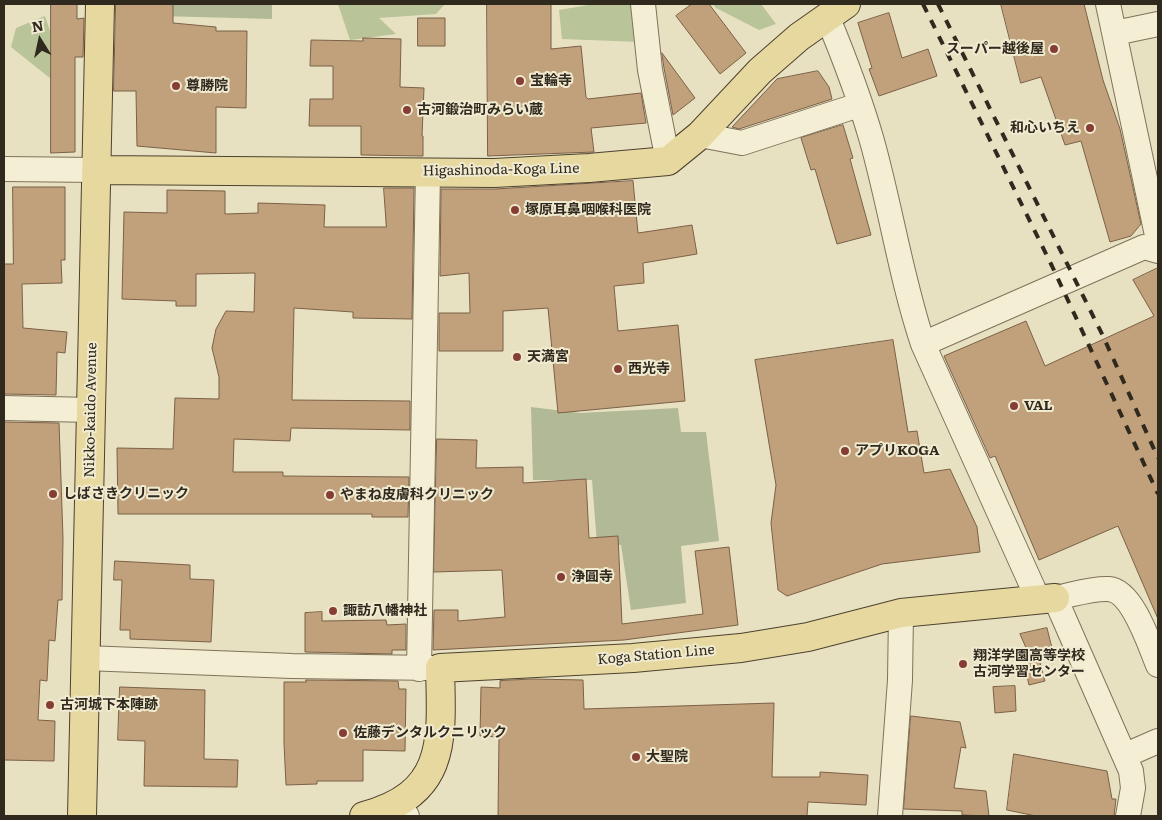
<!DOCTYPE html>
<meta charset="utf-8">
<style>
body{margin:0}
#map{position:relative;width:1162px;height:820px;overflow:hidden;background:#e7e1c2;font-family:Literata,serif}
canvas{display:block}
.frame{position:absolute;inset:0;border:5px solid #30291e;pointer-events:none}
.north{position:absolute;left:15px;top:15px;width:50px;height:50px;-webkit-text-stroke:4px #f0ead0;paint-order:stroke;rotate:350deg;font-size:14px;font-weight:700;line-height:20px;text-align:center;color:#30291e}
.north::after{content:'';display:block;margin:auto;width:18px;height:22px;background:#30291e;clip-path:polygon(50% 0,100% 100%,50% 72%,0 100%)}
</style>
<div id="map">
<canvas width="1162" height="820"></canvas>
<div class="frame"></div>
<div class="north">N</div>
</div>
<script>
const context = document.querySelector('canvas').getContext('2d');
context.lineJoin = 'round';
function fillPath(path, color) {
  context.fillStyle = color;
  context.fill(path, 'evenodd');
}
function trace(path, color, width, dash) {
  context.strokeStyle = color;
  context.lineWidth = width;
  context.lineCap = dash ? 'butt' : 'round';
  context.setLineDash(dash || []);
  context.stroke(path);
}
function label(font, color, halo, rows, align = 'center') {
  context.font = font + ' Literata,"Noto Sans JP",serif';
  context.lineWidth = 4;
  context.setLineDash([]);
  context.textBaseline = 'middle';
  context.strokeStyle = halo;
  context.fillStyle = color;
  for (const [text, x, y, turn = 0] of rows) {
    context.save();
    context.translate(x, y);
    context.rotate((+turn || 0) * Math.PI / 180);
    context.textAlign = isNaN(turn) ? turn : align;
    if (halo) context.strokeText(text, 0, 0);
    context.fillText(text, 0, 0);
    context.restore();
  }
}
const green = new Path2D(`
 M338 4H445L436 14 379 18 396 34 350 40Z
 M594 4H632L640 42 562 39 559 10Z
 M713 4H761L776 24 759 30 716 8Z
 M45 16 60 60 51 79 11 47 16 28Z`);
const cemetery = new Path2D(`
 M161 4H272V19L160 16Z
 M531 407 580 413 678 408 681 432H706L719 541 681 546 686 603 631 610 621 545 597 544 592 480H533Z`);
const building = new Path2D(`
 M51 4H77V19L84 18 83 57H75V152L51 153Z
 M116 4H173V23L216 27V31H247L246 108 216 107V153L137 146 136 91H114Z
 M487 4H551V49L581 46 586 97 588 99 641 93 646 123 591 128 594 152 488 156Z
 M692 4H709L746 53 720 74 676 16Z
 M1001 4H1084L1103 80 1120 129 1141 224 1131 236 1110 242 1081 141 1065 145 1041 77 1021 83Z
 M889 13 902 58 928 49 937 76 879 96 869 69 872 68 858 23Z
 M418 18H445V46H418Z
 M363 38 401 39 400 87 424 88 422 136H423V156L361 155V126H309L310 99H333V66H310L311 40 363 41Z
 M662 53 695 98 673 115 664 68Z
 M818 71 829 87 832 99 739 129 732 127 777 79Z
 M843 125 853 158 850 159 871 235 837 244 815 169 811 170 801 138Z
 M633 181 638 233 692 225 697 254 643 263 644 283 614 286 618 331 678 325 685 401 558 413 548 308 503 311V351H439V313H470L469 273 440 276 441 189H495Z
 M13 187H65V260H61L62 283 22 284 23 328 67 332 65 353 57 352 56 395 4 394V264H13Z
 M384 188H414L412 319 353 318V312L294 308 292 400 410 401V430L291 428 290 441 234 439 233 472H283V476L409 477 408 517H372V514H118L117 448 173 449 175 398 219 399V377L212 348 216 329 226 311 254 312 255 273 196 274V306H176V301L122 299 124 212 167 213V190L225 191V214L258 213V203L325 205 324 227H386Z
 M1158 268V619L1118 526 1039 560 995 456 990 458 944 356 1026 321 1045 366 1154 316 1133 280Z
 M893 340 908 432 917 431 924 473 950 469 977 527 980 552 882 564 787 596 778 590 771 523 776 485 755 360Z
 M4 422 59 423 63 538 62 600H58L55 641 49 640 47 681 40 680 38 720 55 721 54 761 4 760Z
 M437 439 477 440 476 468 523 467V483L586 479 589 538 618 536 622 624 703 614 695 551 729 547 738 625 624 640 433 650 434 610H458V621L505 617 502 570 434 572Z
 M115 561 190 565V579L214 580 211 642 130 639V630H120L122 580H114Z
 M322 612V621L386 620 387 625 406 624V650H392V654L305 652V613Z
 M1047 628 1053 652 1030 657 1020 634Z
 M1039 659 1045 681 1029 685 1024 663Z
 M532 679 583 680 584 709 774 703 772 777H820V772L868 775 866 805 808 802 807 816H498L499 737 480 736 481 687 500 688V681Z
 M306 680 398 681 399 689H406L405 751 363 750V781H317V784L286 785 284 743V682H306Z
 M1015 686 1016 711 995 713 993 687Z
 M120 687 205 690 204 759 238 760 237 787 144 786 145 741 118 740Z
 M911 716 960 722 966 748 961 747 954 788 986 791 989 816 962 815V811L904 809Z
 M1014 754 1107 771 1112 799H1116L1114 816H1036L1007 810Z`);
const minor = new Path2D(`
 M643 4 650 70 668 161
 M1108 4 1158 240
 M827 16C844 57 860 99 872 141 891 209 901 278 923 344L1038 599
 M1115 33 1158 24
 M700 135 742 143 859 105
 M4 169 97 170
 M923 344 1144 247 1158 251
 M4 408 91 410
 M85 658 292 666 435 668
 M419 669 428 172
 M1126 755 1158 741
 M399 804 407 816
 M890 816 900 680 901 613
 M1128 816 1133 788 1131 771 1055 598C1072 595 1091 588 1109 589 1133 591 1150 646 1158 665`);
const major = new Path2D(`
 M97 170 494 173 589 168 668 161 700 135 760 71 799 37 846 4
 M82 816 100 4
 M364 816C447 794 442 740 440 668L633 658 741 648 808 637 901 613 1055 598`);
const rail = new Path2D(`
 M923 4 1052 266 1158 494
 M938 4 1103 336 1158 458`);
const markers = [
 [1054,49,5,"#863d33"],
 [520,81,5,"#863d33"],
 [176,86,5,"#863d33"],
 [407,110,5,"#863d33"],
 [1090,128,5,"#863d33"],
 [515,210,5,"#863d33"],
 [517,357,5,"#863d33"],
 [618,369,5,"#863d33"],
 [1014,406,5,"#863d33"],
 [845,451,5,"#863d33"],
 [53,494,5,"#863d33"],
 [330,495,5,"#863d33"],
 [561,577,5,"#863d33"],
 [333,611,5,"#863d33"],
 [963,664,5,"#863d33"],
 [50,705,5,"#863d33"],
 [343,733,5,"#863d33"],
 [636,757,5,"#863d33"]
];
const poiNames = [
 ["スーパー越後屋",1044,49,"right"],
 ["宝輪寺",530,81],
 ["尊勝院",186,86],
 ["古河鍛治町みらい蔵",417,110],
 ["和心いちえ",1080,128,"right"],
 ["塚原耳鼻咽喉科医院",525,210],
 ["天満宮",527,357],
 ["西光寺",628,369],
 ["VAL",1024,406],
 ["アプリKOGA",855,451],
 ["しばさきクリニック",63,494],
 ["やまね皮膚科クリニック",340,495],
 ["浄圓寺",571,577],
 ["諏訪八幡神社",343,611],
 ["翔洋学園高等学校",973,656],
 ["古河学習センター",973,672],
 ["古河城下本陣跡",60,705],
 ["佐藤デンタルクニリック",353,733],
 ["大聖院",646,757]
];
const streetNames = [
 ["Higashinoda-Koga Line",501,170,-1],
 ["Nikko-kaido Avenue",91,410,-89],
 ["Koga Station Line",656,655,-5]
];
fillPath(green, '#b9c498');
fillPath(cemetery, '#b1b996');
fillPath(building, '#c1a17c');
trace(building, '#7b6045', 1);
trace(minor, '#7f725b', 26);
trace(major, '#4d412f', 30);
trace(minor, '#f3eed4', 24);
trace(major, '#e6d89e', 28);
trace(rail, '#30291e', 4, [9, 9]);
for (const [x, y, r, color] of markers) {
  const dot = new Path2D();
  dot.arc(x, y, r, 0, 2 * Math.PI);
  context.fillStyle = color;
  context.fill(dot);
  trace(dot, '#f0ead0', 2);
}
label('bold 14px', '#30291e', '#f0ead0', poiNames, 'left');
label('14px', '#30291e', '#f0ead0', streetNames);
</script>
